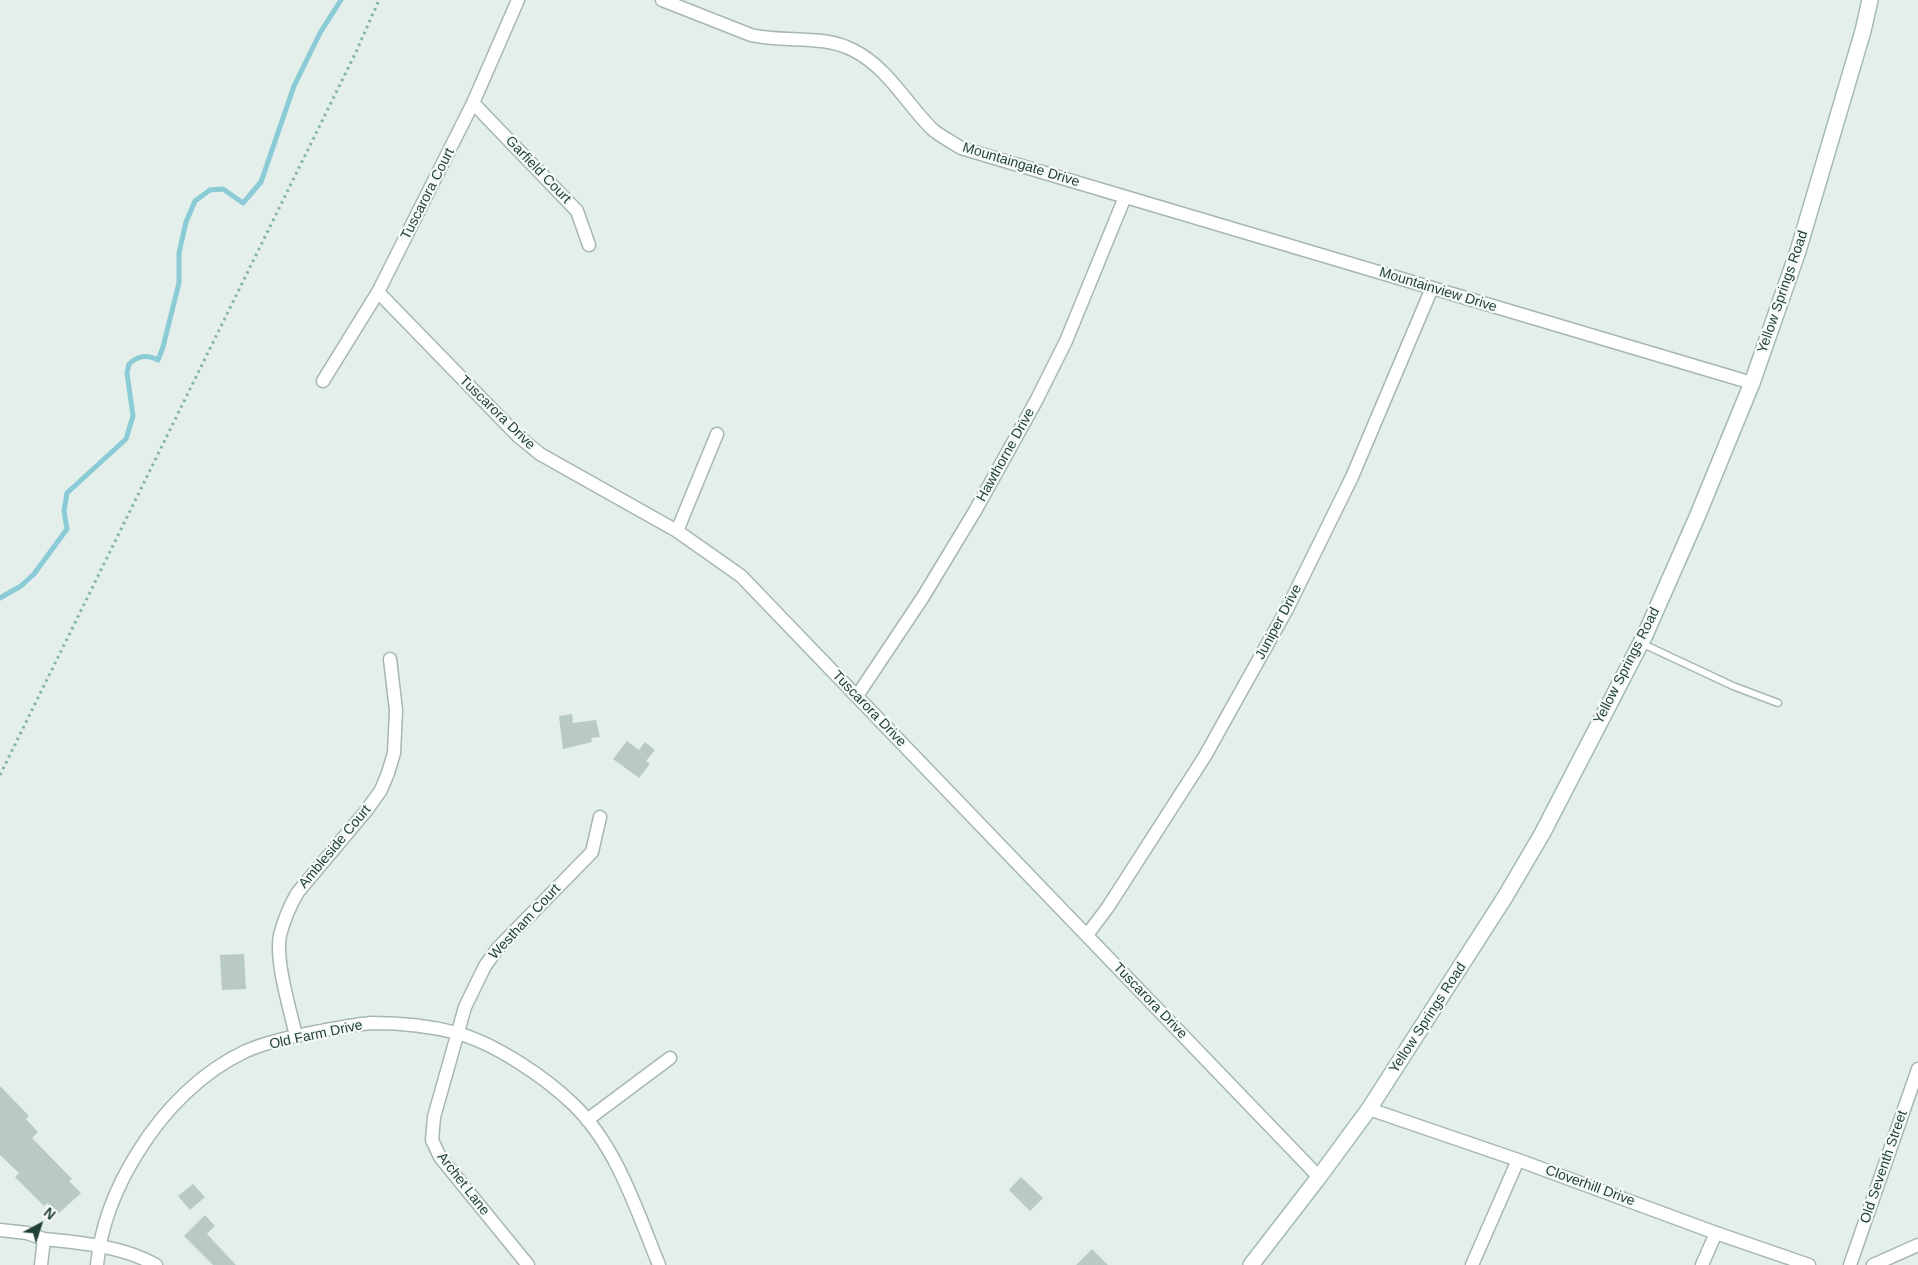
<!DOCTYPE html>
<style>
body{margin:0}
#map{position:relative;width:1918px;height:1265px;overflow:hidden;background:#e4eeea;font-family:Helvetica,sans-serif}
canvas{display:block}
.north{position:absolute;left:15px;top:1200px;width:50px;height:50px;-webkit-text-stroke:4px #f5faf8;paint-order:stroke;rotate:40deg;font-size:14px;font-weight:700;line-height:20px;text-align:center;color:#224139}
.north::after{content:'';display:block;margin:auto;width:18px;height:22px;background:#224139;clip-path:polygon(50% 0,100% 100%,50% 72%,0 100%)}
</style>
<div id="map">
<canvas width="1918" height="1265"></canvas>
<div class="north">N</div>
</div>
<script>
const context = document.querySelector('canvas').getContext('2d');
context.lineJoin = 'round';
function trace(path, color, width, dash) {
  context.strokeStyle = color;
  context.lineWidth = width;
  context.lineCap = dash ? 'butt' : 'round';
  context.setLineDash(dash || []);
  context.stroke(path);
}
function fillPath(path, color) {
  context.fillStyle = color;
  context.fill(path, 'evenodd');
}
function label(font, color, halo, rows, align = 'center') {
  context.font = font + ' Helvetica,sans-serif';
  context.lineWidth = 4.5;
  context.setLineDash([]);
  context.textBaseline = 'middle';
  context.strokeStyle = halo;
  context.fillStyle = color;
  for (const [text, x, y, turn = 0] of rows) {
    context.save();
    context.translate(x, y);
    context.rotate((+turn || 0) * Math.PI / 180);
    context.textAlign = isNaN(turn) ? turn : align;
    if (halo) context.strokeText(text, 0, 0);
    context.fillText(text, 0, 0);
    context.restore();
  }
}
const stream = new Path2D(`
 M0 598 21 586 34 574 67 529 64 511 67 493 126 439 133 416 127 373 129 364C138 356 146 354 158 360L163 347 179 283V253L186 222 195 201 210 190 223 189 243 203 261 182 294 86 320 33 341 0`);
const building = new Path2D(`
 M572 714 573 723 596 720 600 737 591 738 592 742 563 749 559 716Z
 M627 741 639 750 645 742 655 750 646 761 650 764 639 778 613 759Z
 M244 954 246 989 222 990 220 955Z
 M0 1086 29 1116 26 1119 38 1132 32 1138 72 1179 69 1181 81 1193 58 1214 47 1203 44 1206 15 1177 19 1173 0 1155Z
 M1021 1177 1043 1198 1030 1211 1009 1190Z
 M193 1184 205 1197 190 1210 178 1196Z
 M205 1215 215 1226 207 1234 236 1265H213L184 1236Z
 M1092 1249 1108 1265H1076Z`);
const path = new Path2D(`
 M0 775 356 52 379 0`);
const lane = new Path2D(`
 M1641 643 1733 686 1778 703`);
const street = new Path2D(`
 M662 0 751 35C785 43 822 34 853 50 887 67 906 103 932 129 940 136 952 142 961 148L1752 383
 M473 103 577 211 589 245
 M378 292 518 436 540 454 677 531 741 576 1319 1177
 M323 381 378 292 473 103 518 0
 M677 531 717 434
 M857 696 923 597 975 511 1036 401 1066 341 1125 197
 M1087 935 1108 907 1205 756 1287 609 1352 477 1432 288
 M296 1036C290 1009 275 961 280 935 284 920 290 905 298 892L366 811 381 790 388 773 394 753 396 710 390 659
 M1369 1109 1518 1160 1716 1233 1809 1265
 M587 1120 670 1058
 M0 1230 27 1233 44 1239 41 1265
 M44 1239C82 1243 122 1246 156 1265
 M97 1265C101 1223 116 1187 138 1152 164 1110 201 1072 246 1051 269 1041 296 1036 321 1031 337 1028 356 1024 373 1023 400 1023 430 1026 457 1033 496 1044 545 1077 574 1105 617 1147 637 1211 659 1265
 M528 1265 440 1157 432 1140 434 1117 465 1007 485 966 498 948 592 852 600 817
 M1472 1265 1518 1160
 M1702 1265 1716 1233
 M1850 1265 1918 1069
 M1873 1265 1918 1245`);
const secondary = new Path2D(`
 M1251 1265 1319 1177 1369 1109 1505 897 1542 834 1645 635 1697 517 1752 383 1798 251 1863 31 1870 0`);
const streetNames = [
 ["Mountaingate Drive",1021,165,17],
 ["Garfield Court",538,170,46],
 ["Tuscarora Court",428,194,-63],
 ["Mountainview Drive",1438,290,17],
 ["Yellow Springs Road",1783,292,-71],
 ["Tuscarora Drive",497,413,44],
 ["Hawthorne Drive",1006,455,-61],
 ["Juniper Drive",1279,622,-62],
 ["Yellow Springs Road",1627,666,-63],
 ["Tuscarora Drive",869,709,46],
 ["Ambleside Court",335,847,-50],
 ["Westham Court",525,922,-47],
 ["Tuscarora Drive",1150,1001,46],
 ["Yellow Springs Road",1428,1018,-57],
 ["Old Farm Drive",316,1035,-12],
 ["Old Seventh Street",1884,1167,-71],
 ["Archet Lane",463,1184,52],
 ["Cloverhill Drive",1590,1186,20]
];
trace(stream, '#8acbd6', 5);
fillPath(building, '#b9c9c3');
trace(lane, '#a6b7b1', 9);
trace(street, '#a6b7b1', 15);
trace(secondary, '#a2bbb2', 18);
trace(path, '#83b4a4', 3, [2.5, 4]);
trace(lane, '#fff', 6);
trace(street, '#fff', 12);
trace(secondary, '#fff', 15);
label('14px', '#224139', '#f5faf8', streetNames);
</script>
